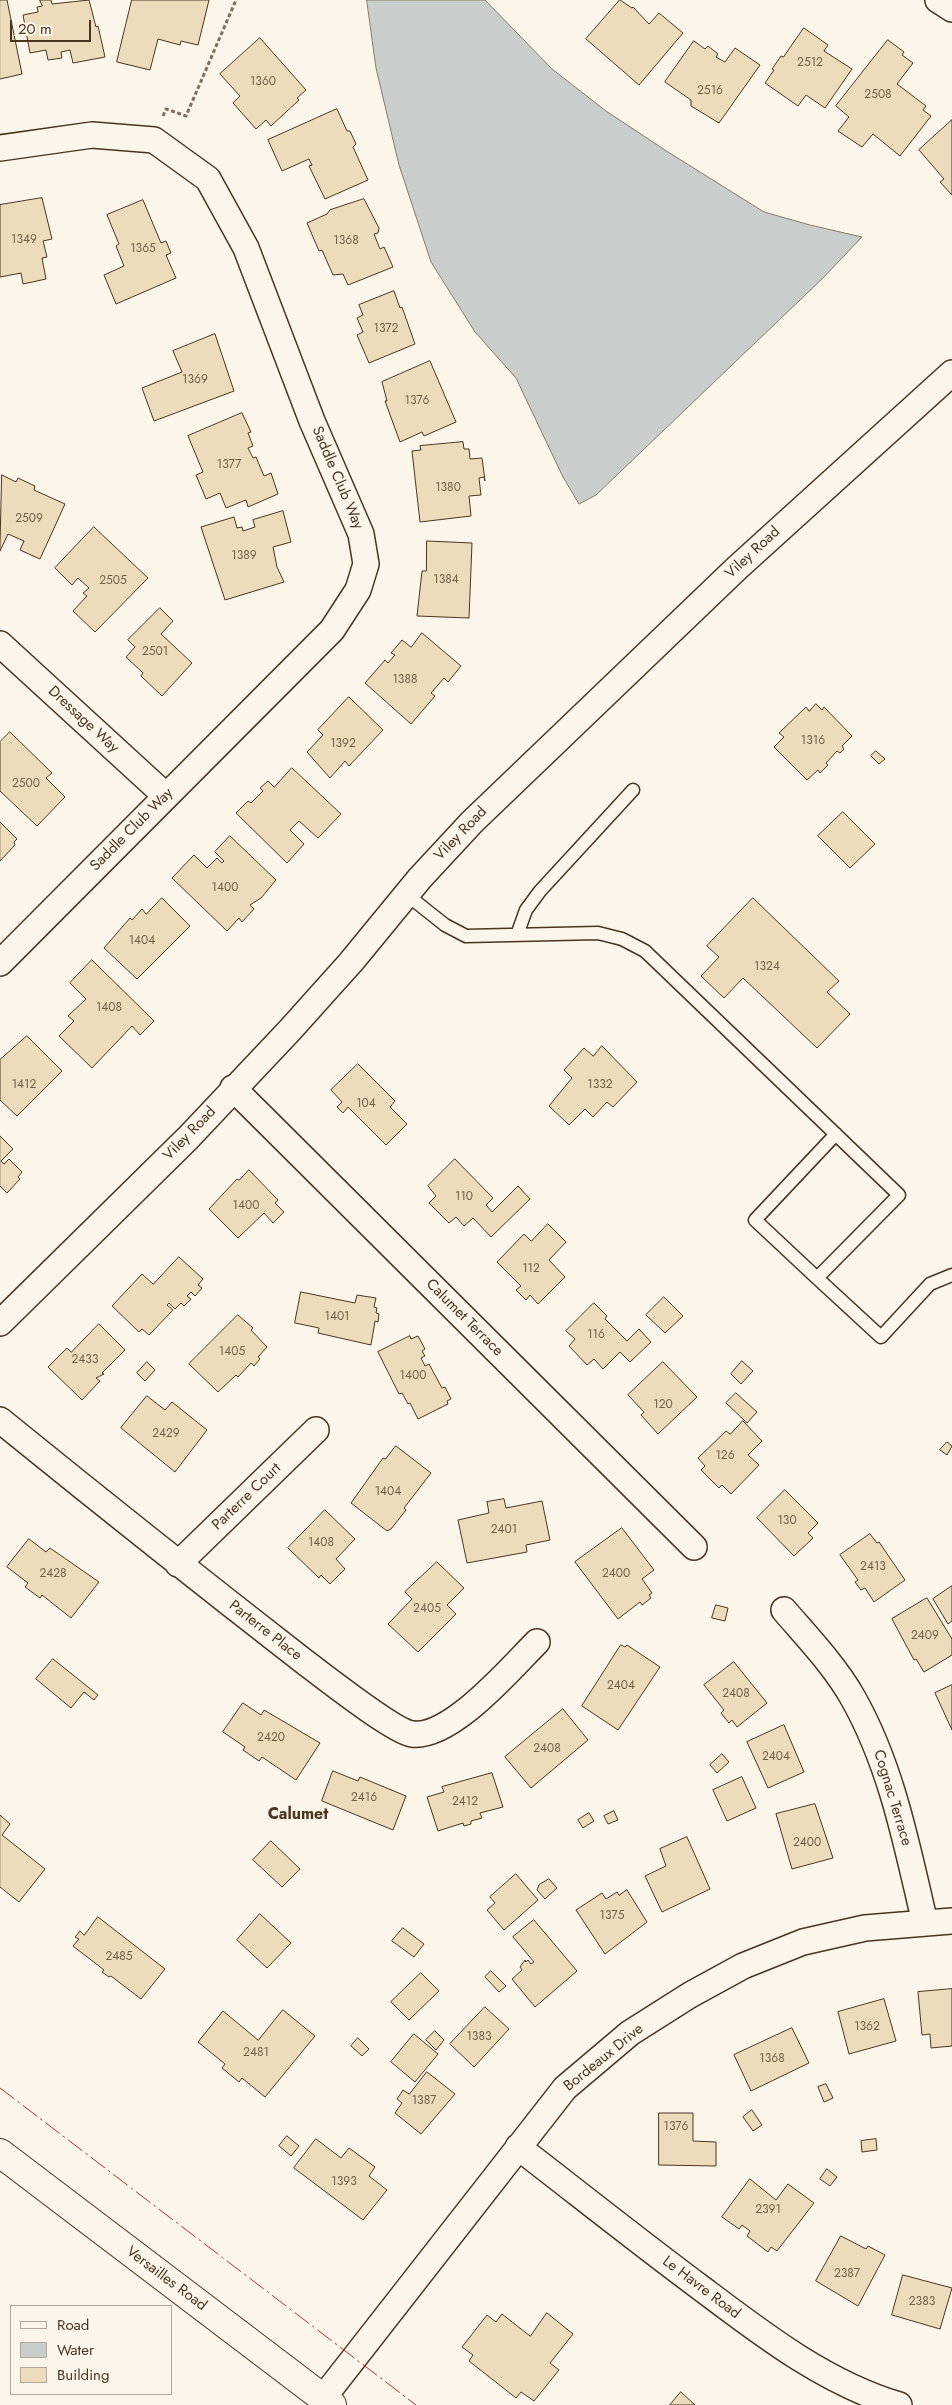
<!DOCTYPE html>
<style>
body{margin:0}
#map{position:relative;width:952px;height:2405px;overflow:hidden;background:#fbf6e9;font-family:Jost,sans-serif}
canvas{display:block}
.legend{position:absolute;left:10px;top:2305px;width:162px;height:90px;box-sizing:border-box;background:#fbf6e9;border:1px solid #b4a999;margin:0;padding:6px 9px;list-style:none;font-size:15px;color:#4a3520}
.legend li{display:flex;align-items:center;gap:10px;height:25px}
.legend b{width:25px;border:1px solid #b4a999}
.scale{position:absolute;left:10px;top:20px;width:81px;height:22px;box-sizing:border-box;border:2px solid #4a3520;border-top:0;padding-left:6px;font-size:15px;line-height:18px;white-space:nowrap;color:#4a3520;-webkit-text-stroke:4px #fbf6e9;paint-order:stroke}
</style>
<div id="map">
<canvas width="952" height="2405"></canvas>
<ul class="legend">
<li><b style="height:6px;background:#fbf6e9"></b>Road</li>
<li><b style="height:14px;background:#c9cecd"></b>Water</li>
<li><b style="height:14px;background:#ecdcbc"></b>Building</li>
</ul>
<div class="scale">20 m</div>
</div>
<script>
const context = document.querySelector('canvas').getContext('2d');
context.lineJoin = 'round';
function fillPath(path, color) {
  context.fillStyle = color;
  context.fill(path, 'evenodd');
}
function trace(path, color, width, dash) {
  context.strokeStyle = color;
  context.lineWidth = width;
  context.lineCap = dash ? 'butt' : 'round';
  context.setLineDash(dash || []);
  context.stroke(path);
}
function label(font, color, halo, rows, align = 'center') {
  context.font = font + ' Jost,sans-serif';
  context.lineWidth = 4;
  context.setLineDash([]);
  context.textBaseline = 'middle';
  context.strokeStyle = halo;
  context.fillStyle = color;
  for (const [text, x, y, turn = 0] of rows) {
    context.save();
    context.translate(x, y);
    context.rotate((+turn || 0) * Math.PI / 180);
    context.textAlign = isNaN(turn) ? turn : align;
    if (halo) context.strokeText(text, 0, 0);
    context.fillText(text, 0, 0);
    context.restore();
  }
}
const water = new Path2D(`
 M367 0H485L552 69 606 111 668 152 764 212 810 225 862 237 822 279 596 495 579 504 563 477 516 378 475 332 431 262 399 165 376 68Z`);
const building = new Path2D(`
 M0 0H7L22 74 0 79Z
 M40 0H51L52 4 89 0 96 27 98 26 105 57 73 63 70 50 61 52 62 58 48 60 46 50 30 53 23 15 38 12 37 7 42 6Z
 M132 0H209L198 45 181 41 180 45 158 39 150 70 117 62Z
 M620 0 632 8 633 7 649 24 659 13 683 33 639 85 586 39Z
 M804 28 828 45 824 51 852 69 825 108 806 95 798 106 765 83 774 70 772 69 781 56 783 57Z
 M260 38 306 90 297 98 299 100 271 126 266 120 256 129 233 103 240 96 220 74Z
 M888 40 904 52 902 55 913 63 897 84 926 106 923 110 931 116 900 156 873 134 862 147 838 131 849 117 836 106Z
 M694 41 705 49 708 46 718 54 716 57 725 62 735 48 760 65 719 123 691 106V100L665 82Z
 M337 109 347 131H350L356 144 353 147 368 180 325 199 309 166 312 165 309 159 282 171 268 140Z
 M952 120V195L940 182 944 179 919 150Z
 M42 198 52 239 43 241 47 257 42 258 46 279 23 284 21 273 0 277V205Z
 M364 199 379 228 378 233 374 234 380 249 384 247 393 267 348 285 343 274 333 275 322 250 319 251 307 223 327 214 330 210Z
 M143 200 161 243 166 241 171 253 166 255 176 278 116 304 104 275 124 266 116 246 119 244 107 215Z
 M394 291 400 308 402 307 415 344 369 363 357 335 363 332 357 318 363 315 359 305Z
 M215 334 234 391 154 421 142 388 182 372 173 351Z
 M430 361 456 422 424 436 422 432 400 442 385 401H387L382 382Z
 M242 413 251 432 248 433 253 446 248 448 253 458 256 457 264 476 271 473 278 494 248 507 246 500 226 508 220 493 206 499 196 475 203 472 188 436Z
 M463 442 464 449H469L470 459 482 458 485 481 484 477 479 478 481 495 469 496 471 516 420 522 412 451 421 450 420 446Z
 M2 475 16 482 18 478 35 486 34 490 65 504 40 559 20 550 24 541 8 534 0 551Z
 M283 511 291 542 273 547 277 567 284 582 225 600 201 527 234 517 237 528 242 527 243 531 255 527 253 520Z
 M94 527 148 578 95 632 73 611 87 596 83 593 89 588 78 578 72 585 55 568Z
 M427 541 472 543 469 618 417 616 422 571H426Z
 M160 608 173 621 161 634 192 663 162 696 141 676 143 673 126 657 135 647 128 640Z
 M422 633 461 666 448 682 444 678 431 693 435 696 411 724 365 683 385 660 388 663 395 655 391 653 402 640 411 647Z
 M349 697 383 730 349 766 345 761 330 778 307 752 323 735 318 730Z
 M816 704 822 710 824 707 852 736 842 746 844 749 840 753 837 751 826 763 828 765 820 773 818 770 807 780 774 747 784 737 779 733 806 707 809 711Z
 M10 732 52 773 46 778 65 797 37 826 0 791V742Z
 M876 751 885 759 879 764 871 756Z
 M292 768 341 814 318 838 299 821 290 830 304 844 287 863 236 813 248 801 251 803 263 791 260 788 268 781 274 787Z
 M843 812 875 844 850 868 818 836Z
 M0 822 17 839 14 842 15 845 0 861Z
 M230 836 276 880 261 898 250 905 254 909 242 922 239 918 227 931 172 878 194 855 207 868 217 858 222 863 224 861 215 852Z
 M162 898 190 926 137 979 104 948 130 918 132 920 142 909 146 914Z
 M753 898 839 981 827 992 850 1014 817 1048 743 978 724 998 701 976 719 957 707 946Z
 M92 960 154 1021 140 1035 132 1026 92 1068 59 1036 74 1021 68 1016 86 999 70 983Z
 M27 1036 62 1071 17 1116 0 1100V1060Z
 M602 1046 637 1082 613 1107 607 1102 593 1117 585 1109 569 1125 549 1106 572 1078 564 1070 584 1048 593 1056Z
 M358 1064 395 1101 390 1107 407 1124 386 1145 348 1107 343 1113 337 1107 342 1102 331 1090Z
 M0 1136 13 1149 1 1161 4 1164 9 1159 22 1172 18 1177 20 1179 7 1193 0 1186Z
 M455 1159 493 1198 486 1205 492 1212 518 1186 530 1199 491 1237 473 1218 464 1226 456 1217 449 1223 429 1203 436 1196 428 1186Z
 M249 1170 278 1200 275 1203 284 1212 273 1223 264 1213 238 1238 209 1209 237 1179 239 1180Z
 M548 1224 566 1242 549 1260 565 1277 538 1304 530 1295 526 1300 516 1290 521 1286 497 1262 524 1234 531 1241Z
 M179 1257 203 1279 198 1285 202 1288 195 1296 191 1292 187 1296 191 1299 184 1306 181 1303 175 1309 169 1303 167 1305 173 1310 149 1335 142 1329 139 1332 112 1306 142 1274 153 1284Z
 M301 1292 355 1303 357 1295 376 1298 374 1307 377 1308 376 1313 379 1314 378 1322 375 1321 371 1345 318 1333 319 1328 295 1323Z
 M664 1297 683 1316 665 1333 646 1315Z
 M594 1303 607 1316 605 1319 627 1341 639 1329 651 1342 630 1362 620 1352 603 1369 594 1359 587 1365 569 1346 575 1339 566 1331Z
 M238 1315 253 1328 251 1330 267 1347 258 1357 260 1359 254 1366 251 1363 238 1377 236 1375 218 1392 189 1364Z
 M99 1324 125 1350 102 1373 104 1374 96 1378 100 1381 82 1400 48 1367 67 1348 71 1352Z
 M410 1336 411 1339 418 1336 425 1349 422 1351 425 1356 421 1358 425 1366 429 1364 442 1388 445 1387 451 1399 447 1401 448 1404 418 1419 410 1403 408 1404 402 1393 399 1394 378 1352Z
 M742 1361 753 1371 741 1384 731 1374Z
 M147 1362 155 1370 145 1381 137 1373Z
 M663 1362 697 1397 658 1434 641 1415 644 1412 628 1395Z
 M736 1393 757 1412 747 1423 726 1403Z
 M147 1396 165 1410 172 1402 207 1430 175 1472 121 1428Z
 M743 1421 762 1441 748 1455 759 1465 731 1494 722 1485 719 1488 701 1470 705 1466 698 1458 726 1431 730 1434Z
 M947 1442 952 1446 947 1455 940 1450Z
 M396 1446 431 1473 404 1508 406 1510 391 1529 387 1531 351 1503 383 1458 385 1459Z
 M785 1490 818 1523 808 1533 813 1538 794 1556 757 1518Z
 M504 1499 506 1508 542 1501 550 1540 526 1545 527 1552 467 1563 458 1520 489 1513 487 1502Z
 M325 1510 355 1539 336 1559 345 1569 330 1584 321 1575 319 1578 288 1548Z
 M622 1528 654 1570 642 1579 652 1593 649 1595 651 1598 642 1605 640 1602 618 1619 575 1562Z
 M870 1534 877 1543 879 1542 905 1580 874 1602 865 1588 861 1590 855 1582 858 1580 840 1555Z
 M29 1539 46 1552 50 1548 99 1582 71 1618 42 1595 40 1598 25 1587 28 1583 7 1567Z
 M437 1562 464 1588 447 1605 456 1614 418 1652 388 1624 412 1599 405 1592Z
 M952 1586V1621L948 1624 933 1599Z
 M927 1598 952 1639V1655L924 1672 916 1659 914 1660 892 1619Z
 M716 1605 728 1608 725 1621 712 1618Z
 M621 1645 625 1647 627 1645 660 1667 618 1730 582 1706Z
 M53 1659 98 1695 94 1700 84 1692 71 1708 36 1679Z
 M734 1662 767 1703 737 1727 732 1720 729 1723 721 1713 724 1710 704 1685Z
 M952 1685V1730L935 1693Z
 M243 1703 261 1715 264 1710 320 1743 296 1780 262 1757 259 1761 243 1750 245 1747 223 1732Z
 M563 1709 588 1740 531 1788 505 1757Z
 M784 1725 804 1772 768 1788 747 1742Z
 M722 1754 729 1762 717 1773 710 1765Z
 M333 1771 358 1781 360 1777 406 1796 393 1830 322 1801Z
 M492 1773 503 1807 480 1813 482 1818 471 1821V1824L464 1826 463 1823 438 1831 427 1797 444 1792 442 1787Z
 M742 1777 756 1808 727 1821 713 1790Z
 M815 1804 833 1858 792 1869 776 1814Z
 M614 1811 618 1820 608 1824 604 1816Z
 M589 1813 594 1821 583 1828 578 1820Z
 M0 1815 10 1824 2 1835 45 1869 19 1902 0 1887Z
 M687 1837 710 1889 662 1912 645 1876 666 1866 660 1849Z
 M271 1841 300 1869 282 1887 253 1860Z
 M516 1874 538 1900 504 1930 487 1910 495 1903 490 1897Z
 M549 1879 557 1888 545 1899 537 1890 539 1885Z
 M627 1890 647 1922 605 1954 576 1910 602 1893 606 1899 617 1892 619 1895Z
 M260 1914 291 1943 267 1968 237 1940Z
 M98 1917 165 1969 141 1999 111 1976 109 1977 102 1972 104 1970 73 1946 79 1939 75 1937 80 1931 84 1935Z
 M534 1920 577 1971 535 2007 512 1979 522 1970 520 1967 525 1960 526 1962 528 1960 531 1964 534 1962 513 1937Z
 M403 1928 424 1944 414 1957 392 1941Z
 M491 1971 506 1986 499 1992 485 1977Z
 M421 1973 439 1991 409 2020 391 2002Z
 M952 1989V2046L931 2048 930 2034 922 2035 918 1992Z
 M884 1999 896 2041 849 2054 838 2012Z
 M485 2007 509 2029 474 2067 450 2044Z
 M283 2010 315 2036 265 2097 242 2078 239 2082 222 2068 225 2064 198 2042 223 2011 258 2040Z
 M792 2028 809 2063 751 2091 734 2055Z
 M435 2031 444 2040 436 2050 426 2040Z
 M414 2034 438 2054 415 2082 391 2062Z
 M358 2038 369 2049 362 2056 351 2046Z
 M427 2072 455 2094 421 2134 395 2113 402 2103 397 2099 403 2090 409 2094Z
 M826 2084 833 2098 824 2102 818 2087Z
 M752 2110 762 2125 753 2131 743 2117Z
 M659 2113H693V2141L716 2142V2166L659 2165Z
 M287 2136 299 2146 291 2156 279 2146Z
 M316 2139 341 2158 349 2148 375 2167 369 2176 387 2190 363 2220 294 2168Z
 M876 2139 877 2150 862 2152 861 2141Z
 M827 2169 837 2177 830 2186 820 2179Z
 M750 2179 776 2200 788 2184 814 2203 777 2251 771 2247 768 2252 747 2236 750 2231 742 2225 739 2229 722 2217Z
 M841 2236 866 2249 868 2246 885 2255 858 2306 816 2281Z
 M903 2275 952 2288 940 2329 892 2315Z
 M547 2313 573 2334 550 2363 559 2370 534 2401 521 2392 516 2398 469 2361 473 2355 462 2347 487 2315 496 2322 502 2314 530 2336Z
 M681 2392 695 2405H670Z`);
const path = new Path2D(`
 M163 116 166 109 186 116 236 0`);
const service = new Path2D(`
 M406 894 445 925 466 936 598 933 622 939 645 951 899 1195 817 1278 881 1337 930 1284 952 1275
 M517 935 526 910 540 891 633 790
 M817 1278 755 1220 836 1134`);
const minor = new Path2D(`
 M938 0 952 9
 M0 148 92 135 154 140 208 179 246 248 312 421 361 534 366 564 358 590 332 630 0 963
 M0 644 166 796
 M233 1088 694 1547
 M0 1323 188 1138 290 1030 351 962 420 878 472 822 737 568 952 373
 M0 1420C101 1502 203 1583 306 1663 325 1677 393 1731 412 1734 451 1739 512 1667 537 1642
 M178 1564 316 1430
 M784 1610C808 1638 835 1666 853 1698 892 1767 907 1846 925 1923
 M518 2147C579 2194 639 2242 701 2288 762 2334 825 2383 899 2405
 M323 2398 565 2088 630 2033 690 1995 743 1966 803 1942 865 1928 952 1921`);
const primary = new Path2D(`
 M0 2153 332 2405`);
const power = new Path2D(`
 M0 2088 416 2405`);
const numberNames = [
 ["2512",810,63],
 ["1360",263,82],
 ["2516",710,91],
 ["2508",878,95],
 ["1349",24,240],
 ["1368",346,241],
 ["1365",143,249],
 ["1372",386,329],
 ["1369",195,380],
 ["1376",417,401],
 ["1377",229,465],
 ["1380",448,488],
 ["2509",29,519],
 ["1389",244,556],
 ["1384",446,580],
 ["2505",113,581],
 ["2501",155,652],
 ["1388",405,680],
 ["1316",813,741],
 ["1392",343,744],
 ["2500",26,784],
 ["1400",225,888],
 ["1404",142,941],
 ["1324",767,967],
 ["1408",109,1008],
 ["1412",24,1085],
 ["1332",600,1085],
 ["104",366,1104],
 ["110",464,1197],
 ["1400",246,1206],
 ["112",531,1269],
 ["1401",337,1317],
 ["116",596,1335],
 ["1405",232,1352],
 ["2433",85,1360],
 ["1400",413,1376],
 ["120",663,1405],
 ["2429",166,1434],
 ["126",725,1456],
 ["1404",388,1492],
 ["130",787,1521],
 ["2401",504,1530],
 ["1408",321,1543],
 ["2413",873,1567],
 ["2428",53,1574],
 ["2400",616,1574],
 ["2405",427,1609],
 ["2409",925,1636],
 ["2404",621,1686],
 ["2408",736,1694],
 ["2420",271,1738],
 ["2408",547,1749],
 ["2404",776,1757],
 ["2416",364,1798],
 ["2412",465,1802],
 ["2400",807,1843],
 ["1375",612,1916],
 ["2485",119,1957],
 ["1362",867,2027],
 ["1383",479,2037],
 ["2481",256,2053],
 ["1368",772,2059],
 ["1387",424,2101],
 ["1376",676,2127],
 ["1393",344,2182],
 ["2391",768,2210],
 ["2387",847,2274],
 ["2383",922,2302]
];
const streetNames = [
 ["Saddle Club Way",337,478,67],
 ["Viley Road",753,553,-43],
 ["Dressage Way",83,720,43],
 ["Saddle Club Way",132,830,-45],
 ["Viley Road",461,834,-46],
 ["Viley Road",190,1134,-46],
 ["Calumet Terrace",464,1318,45],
 ["Parterre Court",247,1497,-44],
 ["Parterre Place",265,1631,38],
 ["Cognac Terrace",892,1798,73],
 ["Bordeaux Drive",604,2058,-39],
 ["Versailles Road",166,2279,37],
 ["Le Havre Road",701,2288,37]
];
const neighbourhoodNames = [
 ["Calumet",298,1815]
];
fillPath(water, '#c9cecd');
trace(water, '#887966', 1);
fillPath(building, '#ecdcbc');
trace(building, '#4a3520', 1);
trace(service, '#4a3520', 15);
trace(minor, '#4a3520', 28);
trace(primary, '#4a3520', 30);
trace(path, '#7f6f5c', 3, [4, 2.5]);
trace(service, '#fbf6e9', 12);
trace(minor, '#fbf6e9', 25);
trace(primary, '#fbf6e9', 28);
trace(power, '#c62828', 1, [18, 4, 2.5, 4]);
label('12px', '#725f47', null, numberNames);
label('15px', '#4a3520', '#fbf6e9', streetNames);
label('bold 16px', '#4a3520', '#fbf6e9', neighbourhoodNames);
</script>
